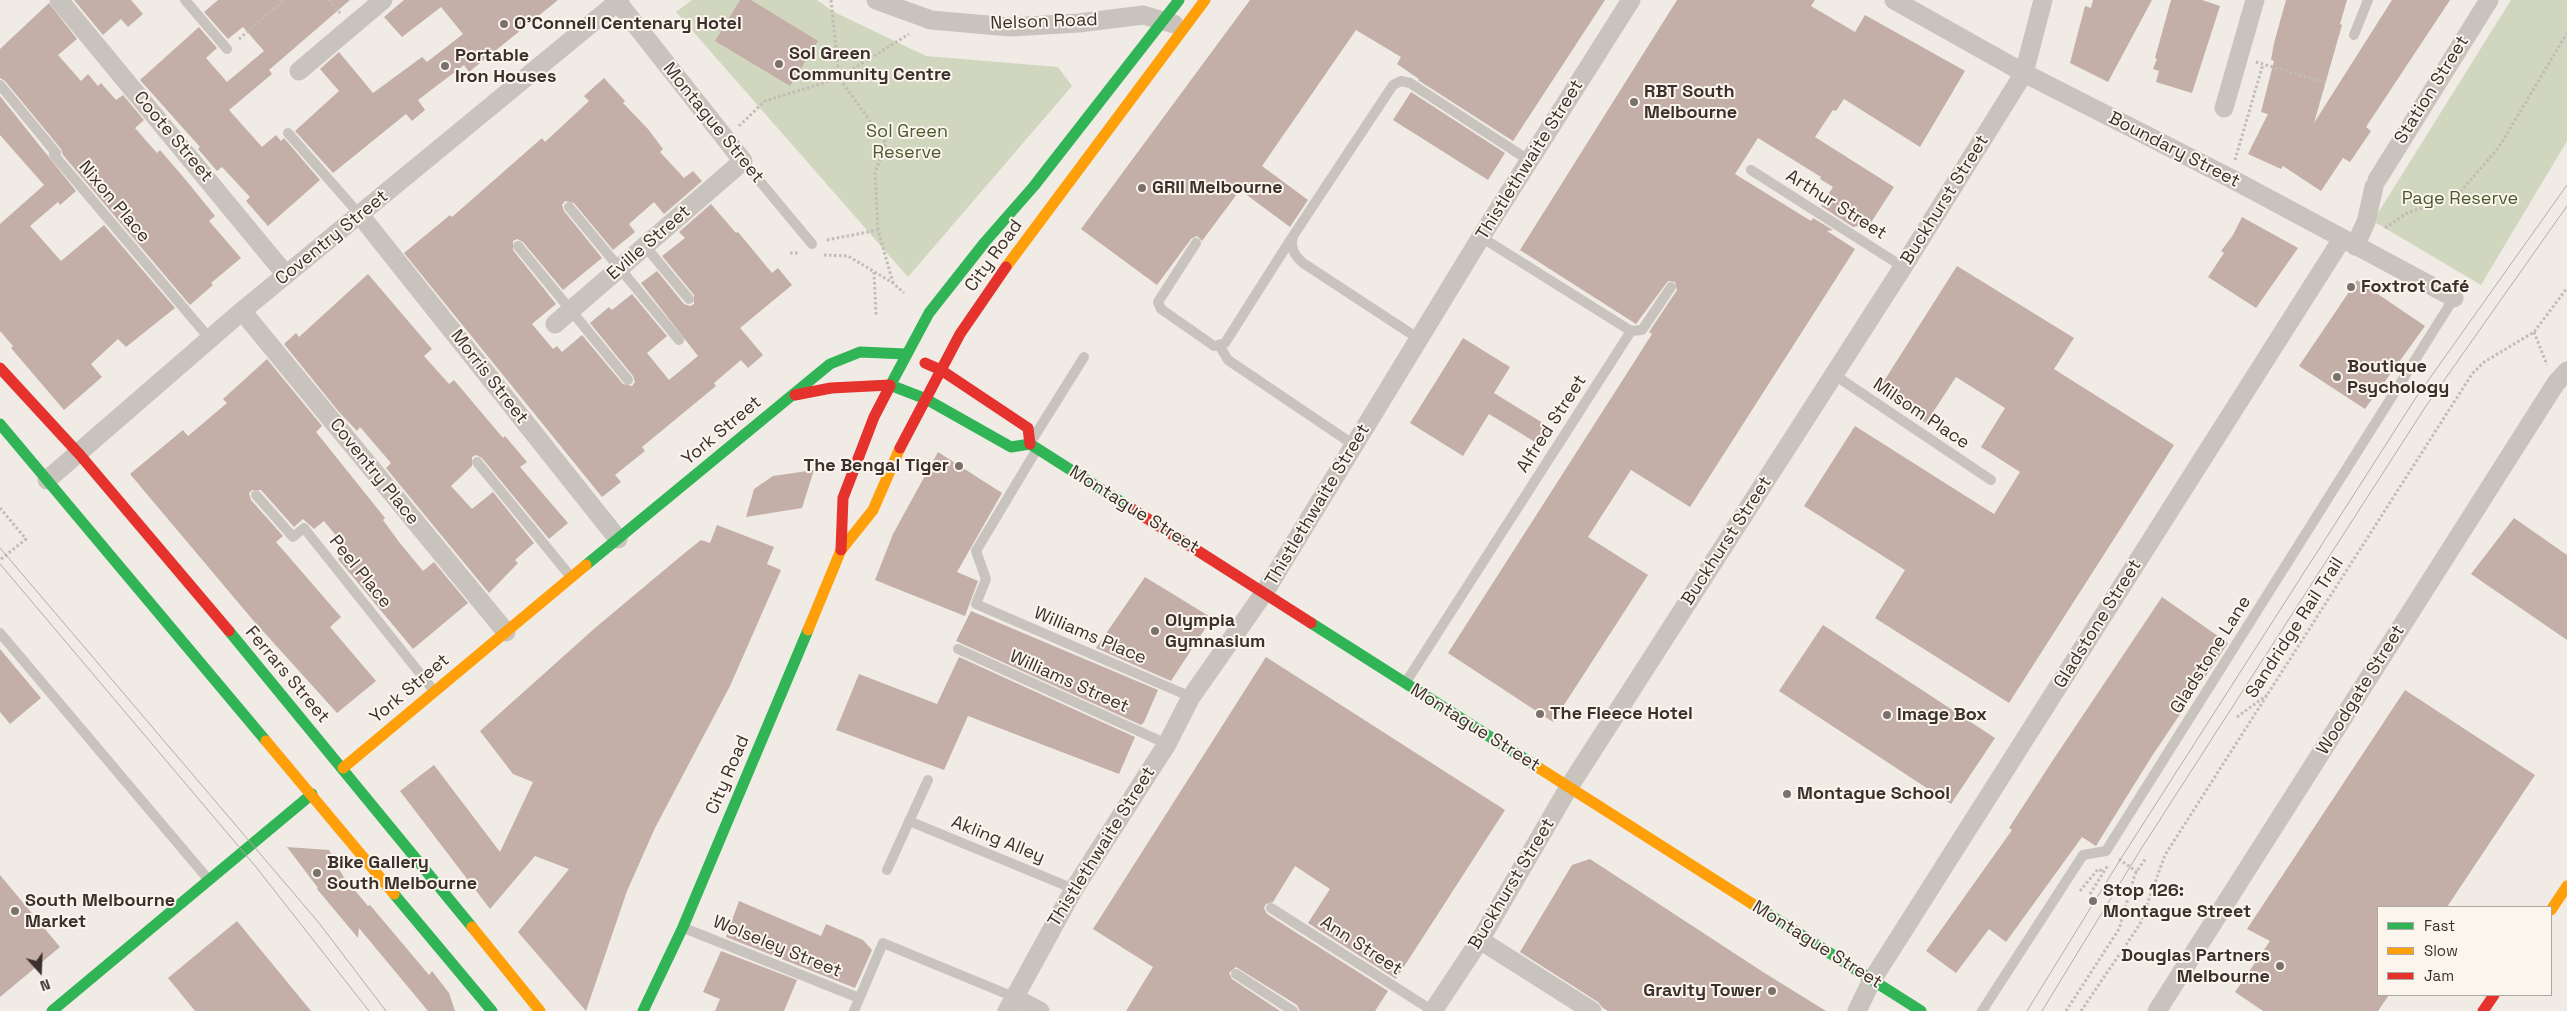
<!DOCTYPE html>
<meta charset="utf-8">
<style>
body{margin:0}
#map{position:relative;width:2567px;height:1011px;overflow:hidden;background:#f0ebe5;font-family:"Space Grotesk",sans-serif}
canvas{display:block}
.legend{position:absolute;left:2377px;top:906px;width:175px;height:90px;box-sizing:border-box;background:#fbf5ee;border:1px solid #aea6a0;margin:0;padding:6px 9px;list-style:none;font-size:15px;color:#3b302b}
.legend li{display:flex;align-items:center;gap:10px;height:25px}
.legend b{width:25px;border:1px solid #aea6a0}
.north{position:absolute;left:15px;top:946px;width:50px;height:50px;-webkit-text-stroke:4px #fbf5ee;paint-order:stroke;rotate:160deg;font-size:14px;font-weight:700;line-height:20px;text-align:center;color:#3b302b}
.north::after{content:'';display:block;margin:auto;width:18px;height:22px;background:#3b302b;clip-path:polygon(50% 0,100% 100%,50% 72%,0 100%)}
</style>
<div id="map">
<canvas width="2567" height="1011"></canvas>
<ul class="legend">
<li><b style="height:6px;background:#30b455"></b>Fast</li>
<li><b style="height:6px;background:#ff9f0a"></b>Slow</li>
<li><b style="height:6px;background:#e5322d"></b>Jam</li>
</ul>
<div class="north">N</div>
</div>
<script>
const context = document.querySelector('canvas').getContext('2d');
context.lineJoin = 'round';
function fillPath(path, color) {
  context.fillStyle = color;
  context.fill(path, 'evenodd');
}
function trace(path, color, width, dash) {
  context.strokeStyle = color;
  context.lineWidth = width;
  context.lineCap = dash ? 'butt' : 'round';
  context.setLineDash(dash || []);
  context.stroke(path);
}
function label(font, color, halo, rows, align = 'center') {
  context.font = font + ' "Space Grotesk",sans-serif';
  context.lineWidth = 4;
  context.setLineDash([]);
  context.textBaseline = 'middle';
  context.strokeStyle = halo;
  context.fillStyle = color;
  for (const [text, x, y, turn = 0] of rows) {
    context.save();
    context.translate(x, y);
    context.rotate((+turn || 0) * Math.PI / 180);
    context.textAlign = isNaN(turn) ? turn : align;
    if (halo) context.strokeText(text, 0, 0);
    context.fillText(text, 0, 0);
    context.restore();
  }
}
const green = new Path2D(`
 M692 0H817L834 12 926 56 1058 67 1072 86 908 277 676 12Z
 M2511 0H2567V141L2481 285 2373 221Z`);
const building = new Path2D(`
 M74 0H131L143 14 128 27 121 19 103 35Z
 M218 0H350L269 70 272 74 229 110 262 147 276 135 281 141 284 138 320 180 268 226 246 201 250 197 222 167 217 171 198 149 200 147 140 80 199 27 217 48 206 58 227 82 264 51 243 27 228 39 204 12Z
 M404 0H558L469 72 464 65 418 100 425 110 412 121 406 114 333 173 295 131 339 91 320 69 339 52 373 93 422 57 427 62 463 34 441 7 402 37 384 17Z
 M740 0H751L818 41 790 86 715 41Z
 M1250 0H1605L1513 141 1418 80 1419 79 1397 64 1401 57 1356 30 1262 166 1308 200 1290 227 1240 190 1202 241 1197 236 1191 239 1157 285 1081 229Z
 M1677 0H1815L1811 6 1855 32 1865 15 1965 71 1920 147 1844 99 1836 111 1833 110 1815 137 1894 187 1870 224 1853 227 1821 206 1833 187 1820 179 1821 177 1758 138 1735 174 1811 221 1813 218 1833 230 1827 231 1855 249 1690 507 1631 470 1588 537 1648 575 1553 722 1448 653 1631 367 1652 334 1649 332 1677 290 1675 282 1668 281 1636 324 1520 250Z
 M2093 0H2152L2108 82 2070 63 2085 6 2091 8Z
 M2171 0H2202L2220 6 2192 93 2156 82 2159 71 2153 69 2157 59 2155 58Z
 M2286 0H2347L2340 24 2342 25 2314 123 2392 0H2450L2366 127 2371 131 2350 162 2343 158 2321 191 2283 166 2281 169 2248 154 2268 114 2261 112 2274 61 2271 60 2274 43Z
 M49 3 77 39 58 55 81 81 88 74 98 86 101 83 116 100 123 95 144 120 135 128 157 153 160 150 185 179 215 216 209 221 241 258 211 283 213 285 190 305 63 155 61 149 5 81 0 78V49Z
 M604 78 625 101 623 103 648 129 663 149 660 152 684 178 693 171 702 181 664 214 654 202 629 224 635 232 613 250 574 203 565 201 562 205 564 211 602 258 563 290 523 242 517 239 513 241V250L556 304 532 324 553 349 557 346 562 352 582 335 623 384 632 386 635 382 633 376 590 323 609 307 612 310 632 294 667 336 647 353 669 380 698 356 641 283 657 271 684 304 690 306 694 304V295L662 256 685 238 679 232 711 204 736 233 738 232 772 273 778 268 792 285 740 328 763 355 748 368 741 360 714 383 716 386 642 447 645 451 615 475 621 482 602 497 404 253 450 215 452 217 542 138 545 142 589 101 584 96Z
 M1411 92 1505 153 1488 180 1393 120Z
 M0 96 76 191 60 205 58 202 30 226 61 261 104 225 175 308 126 347 118 339 91 364 102 377 64 410 11 348 13 346 0 331V224L44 185 0 135Z
 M2242 217 2298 248 2256 308 2208 277 2224 253 2221 251 2233 235Z
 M1957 266 2074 338 2054 369 2174 445 2009 703 1875 618 1905 570 1804 506 1855 426 1994 514 2020 472 1981 447 2005 408 1956 377 1926 423 1877 392Z
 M368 274 432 349 424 356 449 384 454 380 503 438 505 436 527 462 520 467 568 523 549 539 482 458 476 455 472 457V466L451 486 472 509 493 492 534 543 515 560 518 563 489 593 386 468 391 463 360 427 357 431 339 412 284 344 296 333 299 337Z
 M2357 280 2425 326 2365 409 2299 366Z
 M1463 338 1510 367 1494 393 1551 428 1540 445 1489 414 1463 456 1410 423Z
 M267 359 322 426 316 432 385 518 383 520 399 542 423 571 434 562 468 603 413 649 338 559 348 550 324 521 314 529 303 519 294 527 261 490H252L249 493 251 500 283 536 276 542 341 617 330 627 376 681 337 713 252 619 130 474 183 430 188 436 227 403 223 399Z
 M938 452 1002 493 957 572 978 581 965 616 875 580 893 534Z
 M814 470 802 508 746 517 754 489 773 476Z
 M2514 518 2567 555V640L2471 574Z
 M717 525 774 547 767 564 781 570 730 686 655 828 627 891 586 1011 518 932 569 869 535 856 490 909 400 791 434 765 500 852 533 782 513 774 480 731 595 628 681 556 701 540 710 543Z
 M1145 577 1212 618 1171 681 1096 648Z
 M2162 597 2228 643 2152 756 2096 846 2082 837 2006 942 1989 929 1956 973 1926 951 2012 830 2009 828 2053 760Z
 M971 611 1158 690 1144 722 1141 725 956 641Z
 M1823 625 1995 738 1951 804 1779 691Z
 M0 649 41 698 10 724 0 712Z
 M959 657 1135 737 1119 774 968 716 944 770 836 730 859 674 937 704Z
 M1266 657 1505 810 1396 979 1308 923 1330 889 1295 866 1273 902 1266 904 1264 908 1267 914 1388 991 1375 1011H1300L1297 1005 1236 967 1229 973 1232 979 1280 1011H1126L1153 967 1093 929Z
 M2405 690 2535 775 2447 907H2378V995H2389L2378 1011H2263L2235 992 2270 941 2247 929Z
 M287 847 329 850 343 876 368 906 370 905 429 975 432 971 449 993 455 1011H428L359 928 358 938 317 889 318 888Z
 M1590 859 1763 972 1826 1011H1608L1603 1008 1598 1002 1520 952 1572 865Z
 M0 875 60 947 0 997Z
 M739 901 821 936 826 924 863 940 872 950 855 988 726 937Z
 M237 921 311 1011H195L168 978Z
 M721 951 797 980 784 1011H715L720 999 703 992Z`);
const path = new Path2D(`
 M329 0 340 13
 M831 0 839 78 886 143 875 173 878 230
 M239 39 284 0
 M2256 62 2327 83
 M739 126 765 101 839 78 909 34
 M2235 160 2263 64
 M2385 228 2407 213 2456 197 2499 147 2567 33
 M827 240 878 230 893 283
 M790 253H800
 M824 255 848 256 893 283 904 293
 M874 272 876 316
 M2534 332 2547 365
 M0 508 26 539 0 560
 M2237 717 2267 695
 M2119 859 2137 872
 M2080 891 2098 869 2104 872
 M2090 894 2108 865
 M2066 1011 2119 929 2135 874 2146 858
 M2081 1011 2140 924 2165 855 2472 374 2484 362 2534 332 2567 288`);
const lane = new Path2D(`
 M185 0 227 49
 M2354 35 2368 0
 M0 85 56 153 54 155 210 339
 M288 133 360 215
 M743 161 812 244
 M1751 170 1903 267
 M569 207 679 340
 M1196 243 1158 302 1161 309 1214 346 1225 343 1291 239
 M518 246 628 380
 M645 246 689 299
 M1631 331 1642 330 1671 287
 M1419 339 1303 263C1294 255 1290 248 1293 236L1393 85 1401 81 1410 83 1530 161
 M1219 345 1228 360 1354 445
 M1833 374 1991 480
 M1034 437 1084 357
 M1037 449 976 551 986 579 976 604 1191 697
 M477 462 571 577
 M256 495 293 537 304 528 434 691
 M0 633 208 879
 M958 649 1167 744
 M1406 682 1631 331 1481 237
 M909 821 1074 889
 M887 870 928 780
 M1271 908 1433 1011
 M684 928 859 998
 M1236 974 1293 1011
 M854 1011 883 943 1014 997
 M1982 1011 2083 855 2106 851 2454 298`);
const street = new Path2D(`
 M59 0 286 275
 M876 0 931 20 1010 27 1079 23 1143 15 1174 24
 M1894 0 2024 73 2230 178 2454 298
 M299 71 383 0
 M2224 108 2255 0
 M2377 180 2489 0
 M360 215 618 539
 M2355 246 2366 222 2374 187
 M242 311 506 632
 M555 324 743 161 616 0
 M47 480 242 311 620 0
 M1480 940 1592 1011
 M1014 997 1040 1011
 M1007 1011 1074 889 1167 744 1191 697 1264 593 1481 237 1631 0
 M1433 1011 1480 940 1569 787 1903 267 2024 73 2043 0
 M1857 1011 1872 980 2342 239
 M2157 1011 2556 383 2567 371`);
const fast = new Path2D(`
 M890 385 926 399 1011 447 1030 444 1129 507
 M890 386 929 313 985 242 1034 186 1179 0
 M0 424 266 741
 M586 565 830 364 860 352 906 354
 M1311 623 1539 768
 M229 631 472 927
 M394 894 492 1011
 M1754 905 1921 1011
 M52 1011 312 794
 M643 1011 683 927 808 630`);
const slow = new Path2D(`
 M1006 267 1205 0
 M808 630 841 550 873 510 900 448
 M266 741 394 894
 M343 768 586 565
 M1539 768 1754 905
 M2551 910 2567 886
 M472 927 540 1011`);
const jam = new Path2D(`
 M925 363 941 370 1028 428 1030 444
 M0 368 80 455 229 631
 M795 395 831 388 890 385
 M900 448 960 334 1006 267
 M1129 507 1311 623
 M841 550 843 498 874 417 890 386
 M2483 1011 2494 995`);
const tram = new Path2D(`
 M0 548 319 923 386 1011
 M0 564 256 867 369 1011
 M2027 1011 2120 860 2415 399 2567 185
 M2042 1011 2141 849 2426 406 2567 206`);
const markers = [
 [504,24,5,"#7a716c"],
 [779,64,5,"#7a716c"],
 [445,66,5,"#7a716c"],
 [1634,102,5,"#7a716c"],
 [1142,188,5,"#7a716c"],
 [2351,287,5,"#7a716c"],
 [2337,377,5,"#7a716c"],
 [959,466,5,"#7a716c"],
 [1155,631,5,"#7a716c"],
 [1540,714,5,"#7a716c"],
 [1887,715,5,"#7a716c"],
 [1787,794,5,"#7a716c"],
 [317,873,5,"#7a716c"],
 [2093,901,5,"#7a716c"],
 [15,911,5,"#7a716c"],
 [2280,966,5,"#7a716c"],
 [1772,991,5,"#7a716c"]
];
const streetNames = [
 ["Nelson Road",1044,22,-2],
 ["Station Street",2432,90,-58],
 ["Montague Street",713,123,51],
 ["Coote Street",173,137,50],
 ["Boundary Street",2174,150,27],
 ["Thistlethwaite Street",1530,160,-58],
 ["Buckhurst Street",1945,200,-58],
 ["Nixon Place",114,202,50],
 ["Arthur Street",1836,205,32],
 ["Coventry Street",332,238,-39],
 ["Eville Street",649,243,-41],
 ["City Road",994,256,-54],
 ["Morris Street",489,377,52],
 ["Milsom Place",1921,414,34],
 ["Alfred Street",1552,424,-57],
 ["York Street",722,431,-40],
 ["Coventry Place",374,472,51],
 ["Thistlethwaite Street",1318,505,-59],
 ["Montague Street",1134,510,32],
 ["Buckhurst Street",1727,541,-57],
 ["Peel Place",360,572,51],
 ["Gladstone Street",2098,624,-58],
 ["Sandridge Rail Trail",2295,628,-57],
 ["Williams Place",1090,636,23],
 ["Gladstone Lane",2211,655,-58],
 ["Ferrars Street",287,675,50],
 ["Williams Street",1069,682,24],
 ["York Street",410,689,-40],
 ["Woodgate Street",2361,690,-58],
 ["Montague Street",1475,728,32],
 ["City Road",728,775,-67],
 ["Akling Alley",998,840,22],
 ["Thistlethwaite Street",1102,847,-58],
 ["Buckhurst Street",1512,884,-59],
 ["Montague Street",1817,945,32],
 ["Ann Street",1361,946,33],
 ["Wolseley Street",777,947,22]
];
const poiNames = [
 ["O'Connell Centenary Hotel",514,24],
 ["Sol Green",789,54],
 ["Community Centre",789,75],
 ["Portable",455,56],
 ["Iron Houses",455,77],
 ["RBT South",1644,92],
 ["Melbourne",1644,113],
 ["GRII Melbourne",1152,188],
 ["Foxtrot Café",2361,287],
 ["Boutique",2347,367],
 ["Psychology",2347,388],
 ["The Bengal Tiger",949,466,"right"],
 ["Olympia",1165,621],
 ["Gymnasium",1165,642],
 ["The Fleece Hotel",1550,714],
 ["Image Box",1897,715],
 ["Montague School",1797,794],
 ["Bike Gallery",327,863],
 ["South Melbourne",327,884],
 ["Stop 126:",2103,891],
 ["Montague Street",2103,912],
 ["South Melbourne",25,901],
 ["Market",25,922],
 ["Douglas Partners",2270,956,"right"],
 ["Melbourne",2270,977,"right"],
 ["Gravity Tower",1762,991,"right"]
];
const parkNames = [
 ["Sol Green",907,132],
 ["Reserve",907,153],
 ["Page Reserve",2460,199]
];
fillPath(green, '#d1d6bf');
fillPath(building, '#c3afa7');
trace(path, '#c2bbb6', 3, [2.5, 2.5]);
trace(lane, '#c9c3be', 10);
trace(street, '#c9c3be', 19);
trace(fast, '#30b455', 11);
trace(slow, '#ff9f0a', 11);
trace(jam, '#e5322d', 11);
trace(tram, '#b1aca8', 1);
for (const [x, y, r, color] of markers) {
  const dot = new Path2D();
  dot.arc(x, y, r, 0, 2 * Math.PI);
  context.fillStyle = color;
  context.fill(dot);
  trace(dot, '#fbf5ee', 2);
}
label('18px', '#3b302b', '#fbf5ee', streetNames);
label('bold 18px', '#3b302b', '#fbf5ee', poiNames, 'left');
label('18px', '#4a5a2e', '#fbf5ee', parkNames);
</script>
